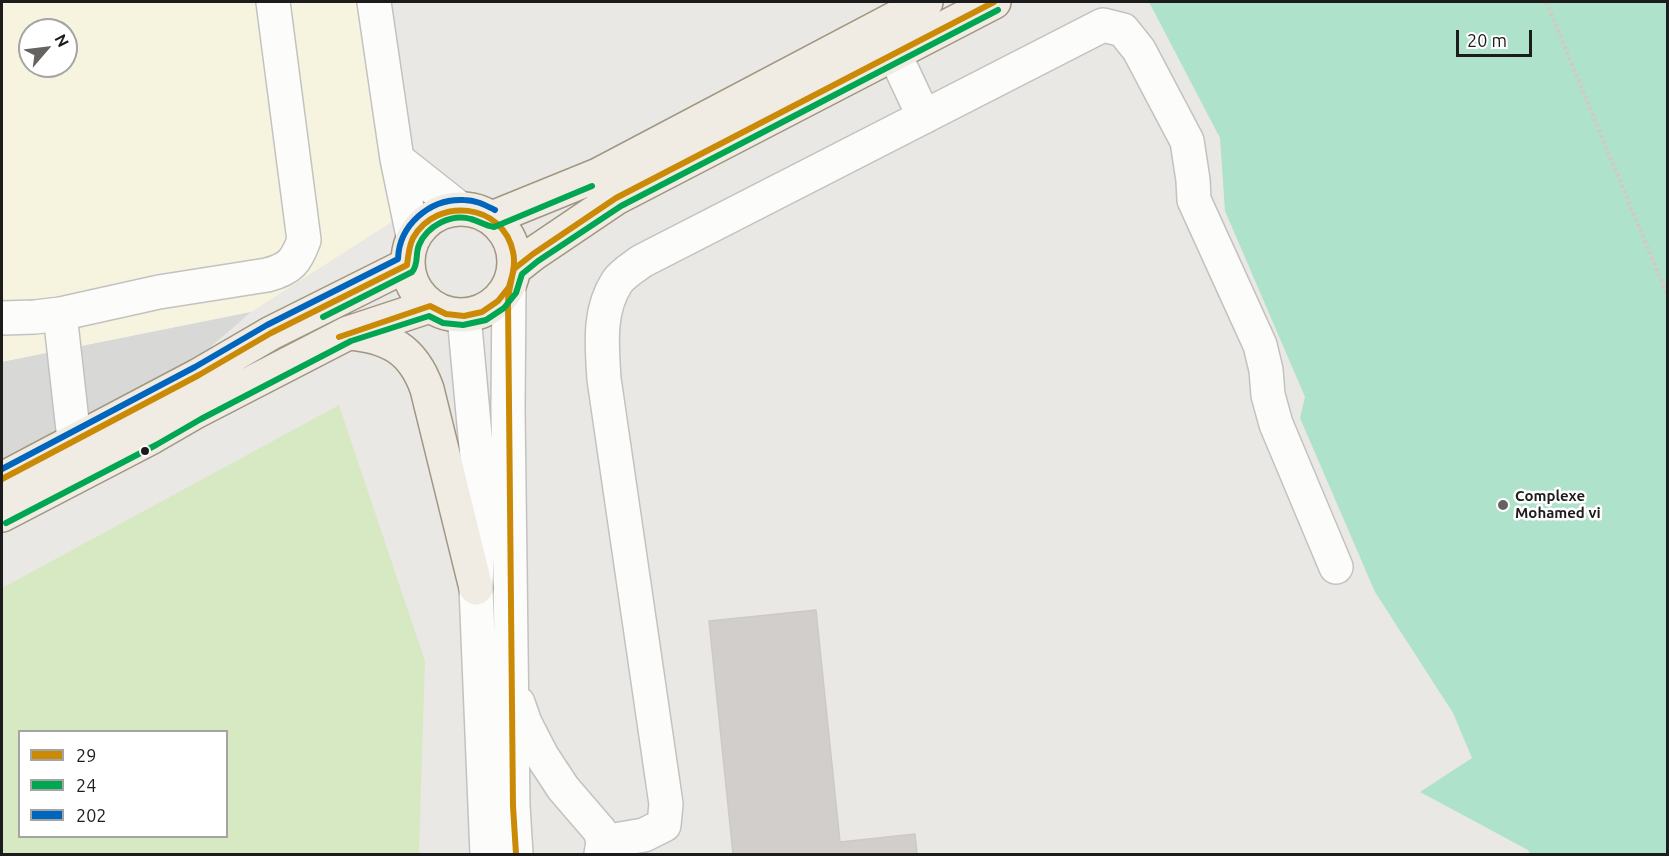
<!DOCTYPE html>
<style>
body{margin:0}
#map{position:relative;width:1669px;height:856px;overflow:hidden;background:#eae8e4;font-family:Ubuntu,sans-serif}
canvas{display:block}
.frame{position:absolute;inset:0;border:3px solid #1c1c1c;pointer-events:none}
.legend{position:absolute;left:18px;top:730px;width:210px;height:108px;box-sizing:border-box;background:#fff;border:2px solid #a4a4a4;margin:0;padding:8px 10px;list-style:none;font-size:18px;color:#1c1c1c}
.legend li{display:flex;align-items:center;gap:12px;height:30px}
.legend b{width:30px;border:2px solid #a4a4a4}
.north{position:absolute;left:18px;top:18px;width:60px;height:60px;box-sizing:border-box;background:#fff;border:2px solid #a4a4a4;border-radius:50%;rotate:62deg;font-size:16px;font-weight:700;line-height:24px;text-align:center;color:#1c1c1c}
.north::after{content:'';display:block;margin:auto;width:21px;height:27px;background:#646362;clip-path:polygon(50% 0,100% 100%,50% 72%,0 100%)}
.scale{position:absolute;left:1456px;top:30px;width:76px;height:27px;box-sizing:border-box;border:3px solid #1c1c1c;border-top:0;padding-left:8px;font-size:18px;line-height:21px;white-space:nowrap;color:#1c1c1c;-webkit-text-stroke:4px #fff;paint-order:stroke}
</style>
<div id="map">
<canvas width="1669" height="856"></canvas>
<div class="frame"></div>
<ul class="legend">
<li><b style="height:8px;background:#cb8a06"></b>29</li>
<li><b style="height:8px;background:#00a651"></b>24</li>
<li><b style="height:8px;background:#0065bd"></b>202</li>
</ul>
<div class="north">N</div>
<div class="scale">20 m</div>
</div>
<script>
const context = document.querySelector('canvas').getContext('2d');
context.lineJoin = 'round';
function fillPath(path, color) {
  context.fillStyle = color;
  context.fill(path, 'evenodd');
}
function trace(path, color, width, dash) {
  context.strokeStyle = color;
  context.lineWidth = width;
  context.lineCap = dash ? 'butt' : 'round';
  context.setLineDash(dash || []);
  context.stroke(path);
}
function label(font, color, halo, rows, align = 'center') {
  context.font = font + ' Ubuntu,sans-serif';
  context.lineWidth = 5;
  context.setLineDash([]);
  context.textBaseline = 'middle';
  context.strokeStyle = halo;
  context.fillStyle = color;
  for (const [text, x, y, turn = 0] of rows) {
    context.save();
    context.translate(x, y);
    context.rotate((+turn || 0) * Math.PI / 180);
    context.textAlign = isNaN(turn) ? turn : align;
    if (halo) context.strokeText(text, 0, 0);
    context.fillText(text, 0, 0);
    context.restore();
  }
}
const education = new Path2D(`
 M2 2H368L393 221 251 312 2 362ZM30 30H66V66H30Z`);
const religious = new Path2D(`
 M251 312 85 456 2 500V362Z`);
const grass = new Path2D(`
 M339 405 425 661 419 854H2V588ZM20 732H226V836H20Z`);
const pitch = new Path2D(`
 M1149 2H1667V854H1530L1528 850 1420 792 1472 758 1453 713 1375 592 1300 418 1305 397 1225 211 1220 138Z`);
const building = new Path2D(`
 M816 610 840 842 915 834 917 854H733L709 621Z`);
const path = new Path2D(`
 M1546 2 1668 297`);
const minor = new Path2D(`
 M374 2 397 159 413 236
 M894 53 924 117
 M397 159 459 208
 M509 287 508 407 513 806 516 854
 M60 314 74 439
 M464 316 477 457 478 522 476 588 487 854
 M2 318 35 317 60 314 159 292 267 275C290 269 296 262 304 240L273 2
 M518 703 525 723 542 756 563 788 600 831 603 842 601 854
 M603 842 644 835 664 825 666 804 604 379C602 346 598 311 617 282 622 274 634 267 642 261L1103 25 1123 30 1139 50 1187 141 1193 180 1194 200 1260 345 1266 370 1268 395 1276 424 1336 567`);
const major = new Path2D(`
 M408 262a53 53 0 1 1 106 0a53 53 0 1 1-106 0Z
 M492 218 598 175 926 2
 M514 269 533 254 616 198 994 2
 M348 333C388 336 413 349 427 389L476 588
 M2 479 199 375 271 333 407 265
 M2 515 152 437 197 411 348 333 430 306`);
const bus1 = new Path2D(`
 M339 337 430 306 446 314 464 316 482 312 498 301 509 287 514 269 533 254 616 198 994 2
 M2 479 199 375 271 333 407 265C408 256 409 246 413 238 437 196 503 203 513 252 517 268 508 286 508 303L513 806 516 854`);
const bus2 = new Path2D(`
 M323 317 412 272C419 264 415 254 419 245 427 226 451 213 471 219 479 221 485 226 494 227L592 186
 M6 523 156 445 201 419 351 341 429 316 443 323 463 325 486 320 504 308 516 293 522 274 538 261 621 206 998 10`);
const bus3 = new Path2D(`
 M2 469 195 367 267 325 398 259C399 225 430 198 464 200 476 200 485 205 495 210`);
const markers = [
 [145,451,5,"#1c1c1c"],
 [1503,505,6,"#646362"]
];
const poiNames = [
 ["Complexe",1515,496],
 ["Mohamed vi",1515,513]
];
fillPath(education, '#f6f4de');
fillPath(religious, '#d8d8d6');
fillPath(grass, '#d7e9c2');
fillPath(pitch, '#afe2cb');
fillPath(building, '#d1cecb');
trace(building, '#cdcac6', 1.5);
trace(minor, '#c3c2c0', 36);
trace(major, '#a09681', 36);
trace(path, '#d6c7c4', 4, [3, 3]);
trace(minor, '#fcfcfb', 33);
trace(major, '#f0ebe3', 33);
trace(bus1, '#cb8a06', 6);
trace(bus2, '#00a651', 6);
trace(bus3, '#0065bd', 6);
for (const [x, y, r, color] of markers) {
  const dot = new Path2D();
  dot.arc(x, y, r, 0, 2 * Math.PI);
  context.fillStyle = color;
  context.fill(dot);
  trace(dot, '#fff', 2);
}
label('bold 15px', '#1c1c1c', '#fff', poiNames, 'left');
</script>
